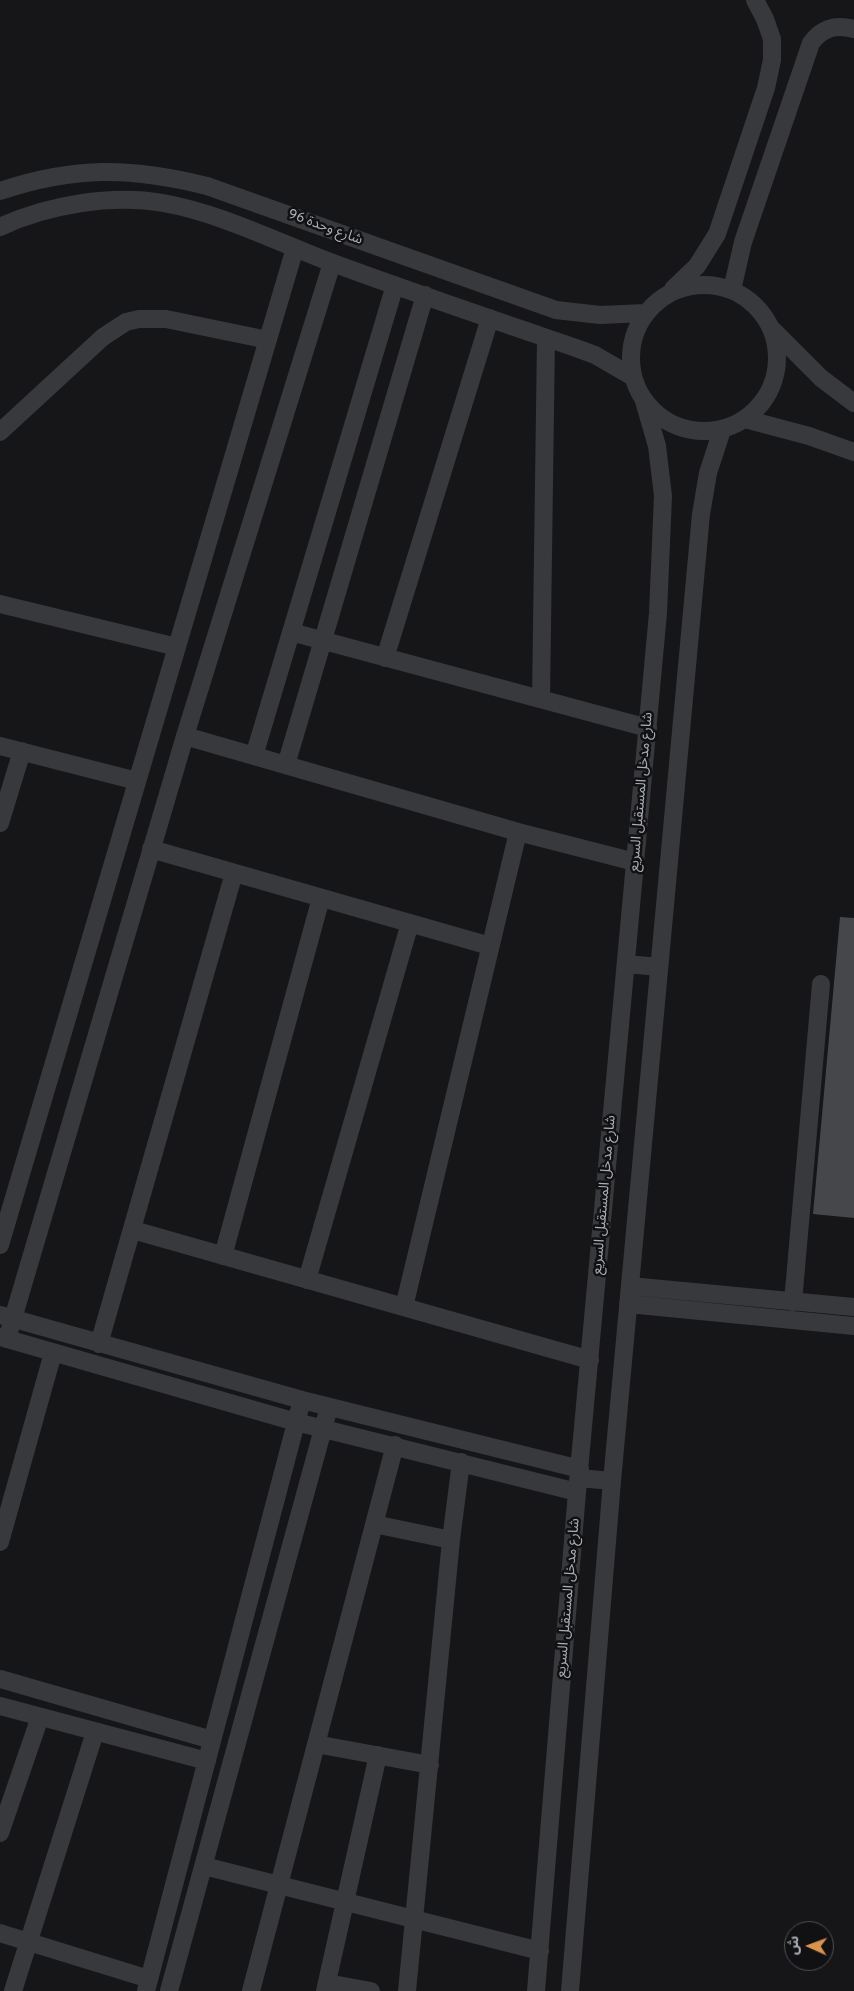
<!DOCTYPE html>
<meta charset="utf-8">
<style>
body{margin:0}
#map{position:relative;width:854px;height:1991px;overflow:hidden;background:#161618;font-family:Overpass,"Noto Sans Arabic",sans-serif}
canvas{display:block}
.north{position:absolute;left:784px;top:1921px;width:50px;height:50px;box-sizing:border-box;background:#111113;border:1px solid #4e5054;border-radius:50%;rotate:272deg;font-size:14px;font-weight:700;line-height:20px;text-align:center;color:#aaafb6}
.north::after{content:'';display:block;margin:auto;width:18px;height:22px;background:#da944b;clip-path:polygon(50% 0,100% 100%,50% 72%,0 100%)}
</style>
<div id="map">
<canvas width="854" height="1991"></canvas>
<div class="north">ش</div>
</div>
<script>
const context = document.querySelector('canvas').getContext('2d');
context.lineJoin = 'round';
function fillPath(path, color) {
  context.fillStyle = color;
  context.fill(path, 'evenodd');
}
function trace(path, color, width, dash) {
  context.strokeStyle = color;
  context.lineWidth = width;
  context.lineCap = dash ? 'butt' : 'round';
  context.setLineDash(dash || []);
  context.stroke(path);
}
function label(font, color, halo, rows, align = 'center') {
  context.font = font + ' Overpass,"Noto Sans Arabic",sans-serif';
  context.lineWidth = 5;
  context.setLineDash([]);
  context.textBaseline = 'middle';
  context.strokeStyle = halo;
  context.fillStyle = color;
  for (const [text, x, y, turn = 0] of rows) {
    context.save();
    context.translate(x, y);
    context.rotate((+turn || 0) * Math.PI / 180);
    context.textAlign = isNaN(turn) ? turn : align;
    if (halo) context.strokeText(text, 0, 0);
    context.fillText(text, 0, 0);
    context.restore();
  }
}
const building = new Path2D(`
 M840 917 854 918V1218L813 1214Z`);
const minor = new Path2D(`
 M0 191C75 166 131 167 207 186L556 310 600 315 646 313
 M0 227C47 205 111 194 163 203 220 213 275 241 330 262 411 292 494 320 576 348L595 355 633 377
 M631 358a73 73 0 1 1 146 0a73 73 0 1 1-146 0Z
 M673 289 697 266 717 234 766 88 772 60V39L765 19 755 0
 M732 290 743 242 811 43C822 28 836 24 854 29
 M771 328 821 378 854 403
 M745 419 809 436 854 452
 M0 432 103 337 126 322 139 319H166L268 340
 M0 604 177 647
 M291 632 648 728
 M385 658 490 318
 M541 699 546 338
 M185 736 518 832 635 862
 M0 746 137 781
 M254 756 395 285
 M286 765 425 295
 M0 823 22 751
 M151 849 490 946
 M626 964 659 967
 M133 1230 590 1360
 M0 1245 295 248
 M223 1256 321 898
 M307 1280 410 923
 M630 1286 854 1307
 M793 1302 821 984
 M628 1304 854 1326
 M404 1307 518 832
 M0 1315 302 1400 580 1469
 M0 1337 296 1422 577 1492
 M7 1339 185 736 332 263
 M99 1344 234 873
 M579 1478 612 1481
 M374 1524 451 1540
 M0 1542 53 1353
 M0 1679 212 1740
 M0 1706 207 1761
 M316 1744 430 1765
 M0 1833 40 1717
 M204 1866 540 1951
 M0 1933 149 1979
 M327 1983 371 1991
 M13 1991 95 1732
 M146 1991 302 1400
 M169 1991 329 1407
 M251 1991 395 1445
 M325 1991 378 1755
 M407 1991 451 1540 461 1462
 M536 1991 577 1492 658 613 663 496 657 446 644 401
 M570 1991 612 1481 701 514 708 473 722 430`);
const streetNames = [
 ["شارع وحدة 96",325,228,20],
 ["شارع مدخل المستقبل السريع",642,792,-85],
 ["شارع مدخل المستقبل السريع",605,1195,-85],
 ["شارع مدخل المستقبل السريع",569,1598,-85]
];
fillPath(building, '#45474a');
trace(minor, '#38393c', 18);
label('14px', '#aaafb6', '#111113', streetNames);
</script>
